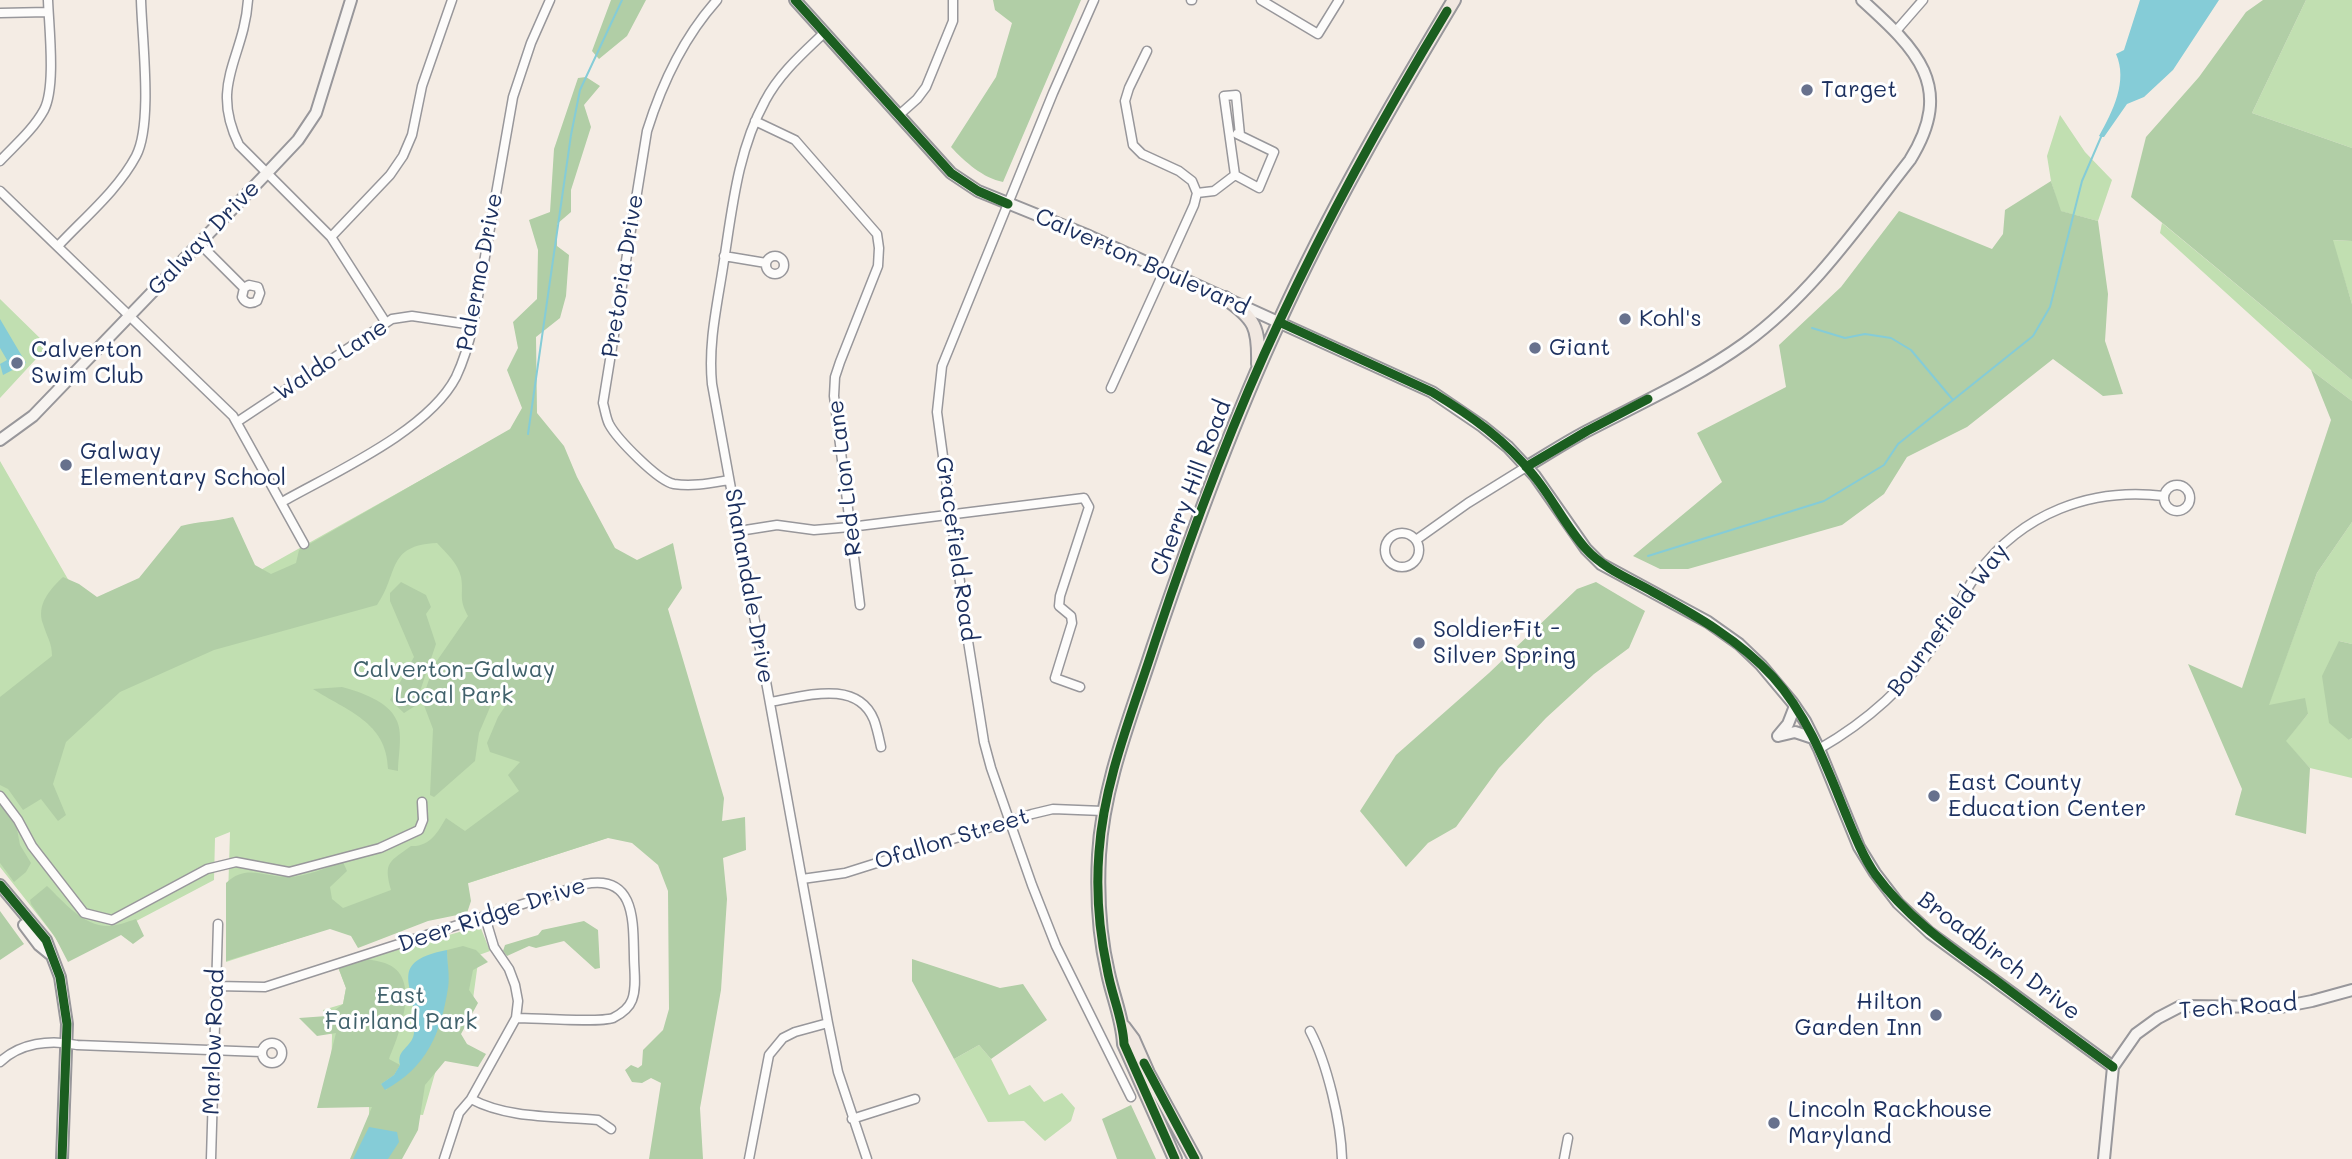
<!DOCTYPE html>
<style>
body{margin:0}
canvas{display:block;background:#f4ece4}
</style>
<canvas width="2352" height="1159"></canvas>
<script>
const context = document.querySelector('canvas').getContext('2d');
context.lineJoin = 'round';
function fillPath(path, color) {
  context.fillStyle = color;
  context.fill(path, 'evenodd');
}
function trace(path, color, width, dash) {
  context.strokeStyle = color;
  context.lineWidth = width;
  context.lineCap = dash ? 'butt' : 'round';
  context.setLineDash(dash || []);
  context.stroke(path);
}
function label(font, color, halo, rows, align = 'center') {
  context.font = font + ' Mali,sans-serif';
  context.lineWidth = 6;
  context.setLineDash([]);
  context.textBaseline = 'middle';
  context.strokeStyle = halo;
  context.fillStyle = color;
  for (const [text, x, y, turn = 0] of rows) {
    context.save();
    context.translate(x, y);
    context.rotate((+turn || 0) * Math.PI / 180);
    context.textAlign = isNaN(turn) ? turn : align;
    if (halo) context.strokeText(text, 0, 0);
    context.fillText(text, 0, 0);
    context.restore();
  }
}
const green = new Path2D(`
 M2306 0H2352V148L2252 113Z
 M2060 115 2085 152 2112 180 2098 221 2060 211 2051 181 2047 156Z
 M2162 223 2352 380V401L2311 370 2160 233Z
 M2332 240 2352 241V304Z
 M0 299 48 346 0 398Z
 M526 421 724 800 226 962 230 832 215 838 214 880 68 957 52 933 0 867V461L111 654Z
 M2352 522V644L2339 641 2349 740 2352 738V778L2310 768 2285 741 2308 714 2268 706 2317 573Z
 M480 926 490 951 479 955 473 999 466 1025 454 1033 440 1056 423 1115 412 1114 369 1127V1107L331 1084 332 1035 323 1010 343 1004 346 988 338 967Z
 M979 1045 991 1059 1009 1095 1030 1085 1044 1102 1062 1093 1075 1108 1071 1121 1045 1141 1024 1121 988 1122 954 1059Z`);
const forest = new Path2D(`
 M611 0H646L627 36 599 59 592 51Z
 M993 0H1081L1003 182C983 178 965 162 951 147L996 77 1012 23 995 10Z
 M2263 0H2306L2252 113 2352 148V241L2333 240 2352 304V380L2131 197 2146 137 2199 77 2246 12Z
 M586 77 600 86 584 105 591 127 571 190V212L557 224V246L569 255 566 296 560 318 536 337 537 413 564 446 577 477 615 548 637 560 673 543 682 588 668 609 724 798 722 821 745 817 746 850 723 858 727 899 721 990 700 1108 703 1159H649L661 1083 651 1078 642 1083 632 1082 625 1070 631 1065 638 1068 642 1065 643 1050 663 1030 669 1009 668 891 658 865 632 843 608 838 468 883 471 901 467 913 428 921 358 948 351 936 330 929 226 961V883C247 863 265 878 289 877 306 877 327 867 343 862L347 871 330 887 332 899 343 908 391 890C383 861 390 862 411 846 430 847 438 832 446 818L465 831 519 791 508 775 520 762 490 752 487 743 498 717 510 699 509 687 491 705 479 733 475 761 434 797 430 795 433 729 422 700 434 665 468 616C458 598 464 594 461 577 458 563 446 553 437 543 386 545 399 574 377 605L214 650 120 692 66 742 53 784 66 815 58 821 41 799 23 810 8 789 0 785V697L52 656C52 643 47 637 43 624 36 605 50 589 63 577L79 584 97 597 139 578 181 526C198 521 215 522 233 517L255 565 271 574 296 563 299 550 510 429 522 408 507 370 518 348 513 322 537 299 538 250 529 220 550 212 554 149 578 78Z
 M2051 181 2061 211 2098 221 2108 294 2105 341 2123 394 2103 396 2053 359 1967 427 1907 457 1884 494 1842 525 1688 569H1660L1633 556 1722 482 1697 433 1786 387 1779 345 1841 287 1899 211 1992 249 2003 234 2005 210Z
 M2311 370 2352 401V522L2317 573 2269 705 2305 698 2308 714 2286 741 2310 768 2306 834 2235 815 2242 789 2188 664 2242 688 2331 420Z
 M401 582 426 595 431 607 426 614 436 644 415 706 404 713 390 700 414 657 390 601V593Z
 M1596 582 1645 611 1629 648 1594 674 1546 718 1499 768 1456 827 1428 843 1406 867 1360 811 1396 755 1489 673 1577 589Z
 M2339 641 2352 644V738L2349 740 2329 723 2322 676Z
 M342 687C360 692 389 701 397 721 403 735 398 756 398 771L388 769C387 722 347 711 313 689Z
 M0 802 16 824 20 845 31 863 26 872 14 882 0 863Z
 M47 886C64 902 83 926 108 926 117 926 127 922 136 919L144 936 133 944 121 935 68 962 55 937 31 904 30 900Z
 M0 911 24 944 0 960Z
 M584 921 598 930 600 968 595 969 564 941 536 948 529 946 507 956 503 951 505 945 538 935 542 930Z
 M463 946 476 950 488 962 473 970 469 990 478 1003 461 1034 467 1044 486 1054 478 1067 445 1061 425 1085 418 1130 402 1159H350L372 1107 317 1108 336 1033 317 1036 299 1018 327 1016 343 1004 346 988 338 967C346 965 356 961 365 959 370 959 376 961 381 962 424 972 400 1032 389 1059L400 1065 394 1075 381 1084 386 1090 442 1009 448 986 447 950Z
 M912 959 1000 988 1023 984 1047 1020 991 1059 979 1045 954 1059 912 981Z
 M1131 1105 1156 1159H1117L1102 1119Z`);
const water = new Path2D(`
 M2140 0H2219L2173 70 2144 97 2127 104 2104 137H2101L2099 136C2113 111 2128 81 2116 54L2124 50Z
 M0 319 26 363 3 375 0 364 7 360 0 348Z
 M447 950C447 962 450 976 448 988 441 1033 427 1067 385 1090L381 1084 394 1075 400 1065C396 1049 412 1048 414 1033 421 989 381 963 447 950Z
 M369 1127 397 1132 399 1142 388 1159H353Z`);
const stream = new Path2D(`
 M1812 328 1845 338 1865 334 1891 338 1911 350 1953 400
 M528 434 571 135 580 90 622 0
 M1648 556 1824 501 1884 465 1898 444 2033 336 2050 307 2082 181 2101 137`);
const street = new Path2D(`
 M248 0C244 59 209 83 239 145L331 237 386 323
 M717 0C683 38 662 83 647 131L603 403C605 410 606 418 609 424 617 439 658 481 674 484 693 487 711 483 729 480
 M1094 0 1053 93 942 366 937 412 968 641 984 742 991 768 1032 885 1056 946 1131 1097
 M1191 0H1192
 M1261 0 1318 34 1339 0
 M0 13 48 12
 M1896 31 1923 0
 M824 33C802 54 779 74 765 101 737 152 732 211 723 267 717 306 708 344 712 384L828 1023 838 1072 867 1159
 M1147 51 1129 88 1125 101 1133 145 1142 154 1179 171 1192 181 1197 193
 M899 115 917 99 926 87 953 21V0
 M755 121 795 140 877 234 879 248 878 266 840 362 835 377 834 396 860 605
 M0 161C15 145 33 130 44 110 56 87 49 28 48 0
 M1235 175 1259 188 1274 152 1237 134
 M0 191 233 416 304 544
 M1197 193 1214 191 1235 175 1224 96 1236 95 1240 135
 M331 237 390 175 403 156 412 135 422 86 452 0
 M199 243 244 288 242 297C245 303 251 305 257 301L260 293 258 287 249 285 244 288
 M58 246C84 218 118 190 136 156 153 124 142 39 141 0
 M724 256 766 263
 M766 265a9 9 0 1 1 18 0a9 9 0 1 1-18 0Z
 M1111 388 1194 205 1197 193
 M237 422 392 319 412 316 473 325
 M2164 498a13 13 0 1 1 26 0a13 13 0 1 1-26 0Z
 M282 502C335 472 428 431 456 377 464 360 469 343 473 325L513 97 531 43 550 0
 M739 531 777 525 814 530 850 527 1084 498 1089 507 1060 596 1059 606 1071 616 1072 623 1055 678 1080 687
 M1385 550a17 17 0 1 1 34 0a17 17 0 1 1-34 0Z
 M1416 540 1468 503 1526 467
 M770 702C803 697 857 678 874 720 877 728 879 738 881 747
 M1819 749C1866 722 1906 687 1936 642 1951 620 1962 595 1977 574 2022 513 2091 487 2164 496
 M0 796 18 820 32 846 84 913 112 920 207 869 236 862 289 872 380 848 419 830 423 820 422 802
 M802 879 845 873 1032 814 1053 809 1103 811
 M216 986 265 987 585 884C636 874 633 922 634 957 634 971 637 987 632 1000 629 1008 621 1014 613 1018 599 1023 535 1018 516 1018
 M1310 1031C1327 1063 1341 1122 1342 1159
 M262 1053a10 10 0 1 1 20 0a10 10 0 1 1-20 0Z
 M0 1062C20 1043 50 1039 77 1045L262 1052
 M471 1099C508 1119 557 1116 598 1120L611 1129
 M852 1119 915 1099
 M211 1159 218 924
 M444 1159 459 1113 471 1099 516 1018 518 1001 515 985 509 969 494 947 485 917
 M749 1159 769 1055 783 1038 795 1032 828 1023
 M1564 1159 1568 1138`);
const secondary = new Path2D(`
 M795 0 951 173 978 191 1089 236 1432 392 1482 426 1508 447 1535 476 1586 549 1601 564 1708 622 1739 644 1761 665 1792 702 1805 721 1819 749 1859 847 1875 873 1898 903 1930 933 2113 1067
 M0 440 33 416 266 174 298 140 316 113 351 0
 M1526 467C1548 454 1569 440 1591 429 1643 402 1698 377 1745 343 1812 294 1859 225 1910 160 1956 86 1916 49 1862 0
 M1778 736 1795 732 1813 738
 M1778 736 1788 724 1795 706
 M0 885 46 940 60 977 67 1024 62 1159
 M24 925 39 945 50 954
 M2104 1159 2113 1067 2136 1034 2158 1018 2181 1006 2281 1007 2312 1001 2352 990`);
const primary = new Path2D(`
 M1225 298C1255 319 1259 327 1258 364
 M1124 1027 1133 1039 1148 1073 1195 1159
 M1175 1159 1124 1044C1123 1020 1113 997 1108 973 1099 935 1097 894 1099 855 1103 784 1131 716 1153 648 1190 538 1230 428 1279 322 1330 210 1391 105 1454 0`);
const cycleway = new Path2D(`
 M795 0 951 173 978 191 1008 204
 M1279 322 1432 392C1470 415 1507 441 1534 476 1553 499 1566 527 1586 549 1604 569 1630 579 1653 592 1697 616 1739 640 1773 677 1808 716 1826 765 1845 812 1854 834 1862 855 1875 874 1907 918 1951 948 1994 979 2034 1009 2073 1038 2113 1067
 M1526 467 1587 431 1648 399
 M0 885 46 940 60 977 67 1024 62 1159
 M1144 1063 1195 1159
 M1175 1159 1124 1044C1123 1018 1111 994 1107 968 1099 930 1096 890 1099 852 1104 780 1133 711 1155 642 1191 533 1231 424 1280 320 1330 213 1386 112 1447 11`);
const markers = [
 [1807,90,7,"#67718d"],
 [1625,319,7,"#67718d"],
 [1535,348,7,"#67718d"],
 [17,363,7,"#67718d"],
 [66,465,7,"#67718d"],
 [1419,643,7,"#67718d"],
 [1934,796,7,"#67718d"],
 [1936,1015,7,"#67718d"],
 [1774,1123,7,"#67718d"]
];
const poiNames = [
 ["Target",1821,90],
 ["Kohl's",1639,319],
 ["Giant",1549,348],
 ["Calverton",31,350],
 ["Swim Club",31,376],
 ["Galway",80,452],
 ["Elementary School",80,478],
 ["SoldierFit -",1433,630],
 ["Silver Spring",1433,656],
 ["East County",1948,783],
 ["Education Center",1948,809],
 ["Hilton",1922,1002,"right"],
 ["Garden Inn",1922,1028,"right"],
 ["Lincoln Rackhouse",1788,1110],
 ["Maryland",1788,1136]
];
const streetNames = [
 ["Galway Drive",204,238,-46],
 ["Calverton Boulevard",1142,262,24],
 ["Palermo Drive",480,272,-79],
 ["Pretoria Drive",623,276,-81],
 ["Waldo Lane",331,360,-33],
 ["Red Lion Lane",845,478,-97],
 ["Cherry Hill Road",1191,488,-69],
 ["Gracefield Road",956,549,82],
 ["Shanandale Drive",749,586,80],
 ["Bournefield Way",1948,620,-53],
 ["Ofallon Street",952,839,-17],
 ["Deer Ridge Drive",492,915,-18],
 ["Broadbirch Drive",1999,956,37],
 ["Tech Road",2238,1007,-4],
 ["Marlow Road",214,1042,-88]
];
const parkNames = [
 ["Calverton-Galway",454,670],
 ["Local Park",454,696],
 ["East",401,996],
 ["Fairland Park",401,1022]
];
fillPath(green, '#c1dfb1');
fillPath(forest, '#b1cea6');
fillPath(water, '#85ccd7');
trace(stream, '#85ccd7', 2);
trace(street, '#98979b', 11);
trace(secondary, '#98979b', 14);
trace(primary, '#98979b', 16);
trace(street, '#fdfcfb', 8);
trace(secondary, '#f7f4f1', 10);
trace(primary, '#f0e7e0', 12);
trace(cycleway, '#1b5e20', 9);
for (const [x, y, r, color] of markers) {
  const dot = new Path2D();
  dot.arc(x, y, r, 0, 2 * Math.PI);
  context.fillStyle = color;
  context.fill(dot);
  trace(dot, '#fff', 2.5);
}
label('23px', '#1b2f5e', '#fff', poiNames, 'left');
label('23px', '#1b2f5e', '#fff', streetNames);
label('23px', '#40616b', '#fff', parkNames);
</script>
